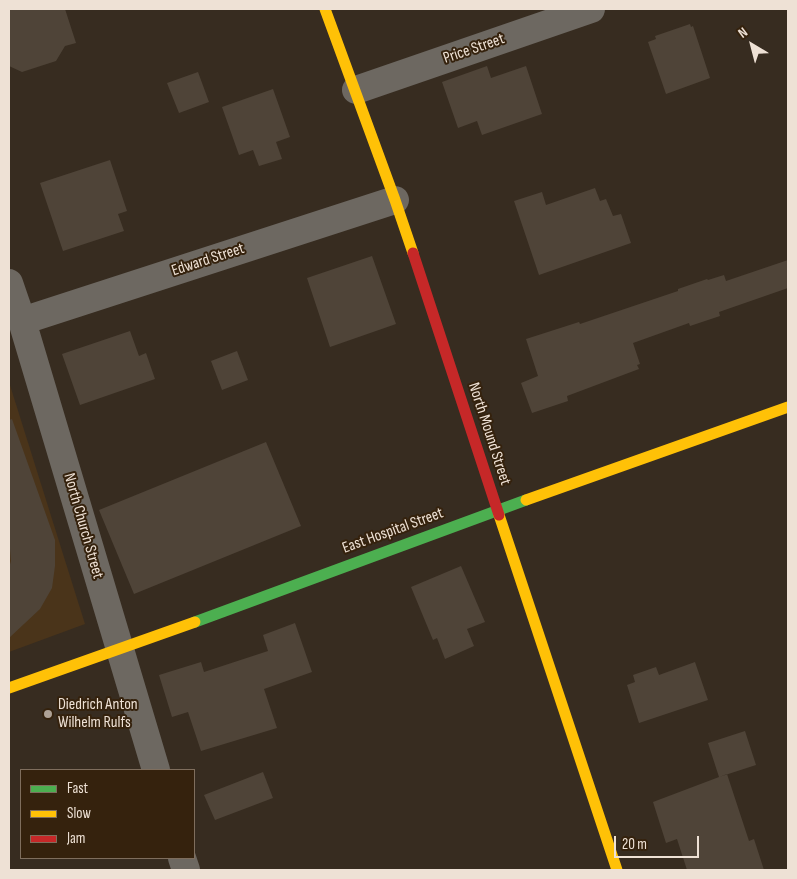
<!DOCTYPE html>
<style>
body{margin:0}
#map{position:relative;width:797px;height:879px;overflow:hidden;background:#372c20;font-family:"Sofia Sans Condensed",sans-serif}
canvas{display:block}
.frame{position:absolute;inset:0;border:10px solid #eee1d5;pointer-events:none}
.legend{position:absolute;left:20px;top:769px;width:175px;height:90px;box-sizing:border-box;background:#35220d;border:1px solid #7f6e5d;margin:0;padding:6px 9px;list-style:none;font-size:15px;color:#eee1d5}
.legend li{display:flex;align-items:center;gap:10px;height:25px}
.legend b{width:25px;border:1px solid #7f6e5d}
.north{position:absolute;left:727px;top:20px;width:50px;height:50px;-webkit-text-stroke:4px #35220d;paint-order:stroke;rotate:323deg;font-size:14px;font-weight:700;line-height:20px;text-align:center;color:#eee1d5}
.north::after{content:'';display:block;margin:auto;width:18px;height:22px;background:#eee1d5;clip-path:polygon(50% 0,100% 100%,50% 72%,0 100%)}
.scale{position:absolute;left:614px;top:836px;width:85px;height:22px;box-sizing:border-box;border:2px solid #eee1d5;border-top:0;padding-left:6px;font-size:15px;line-height:18px;white-space:nowrap;color:#eee1d5;-webkit-text-stroke:4px #35220d;paint-order:stroke}
</style>
<div id="map">
<canvas width="797" height="879"></canvas>
<div class="frame"></div>
<ul class="legend">
<li><b style="height:6px;background:#4caf50"></b>Fast</li>
<li><b style="height:6px;background:#ffc107"></b>Slow</li>
<li><b style="height:6px;background:#c62828"></b>Jam</li>
</ul>
<div class="north">N</div>
<div class="scale">20 m</div>
</div>
<script>
const context = document.querySelector('canvas').getContext('2d');
context.lineJoin = 'round';
function fillPath(path, color) {
  context.fillStyle = color;
  context.fill(path, 'evenodd');
}
function trace(path, color, width, dash) {
  context.strokeStyle = color;
  context.lineWidth = width;
  context.lineCap = dash ? 'butt' : 'round';
  context.setLineDash(dash || []);
  context.stroke(path);
}
function label(font, color, halo, rows, align = 'center') {
  context.font = font + ' "Sofia Sans Condensed",sans-serif';
  context.lineWidth = 4;
  context.setLineDash([]);
  context.textBaseline = 'middle';
  context.strokeStyle = halo;
  context.fillStyle = color;
  for (const [text, x, y, turn = 0] of rows) {
    context.save();
    context.translate(x, y);
    context.rotate((+turn || 0) * Math.PI / 180);
    context.textAlign = isNaN(turn) ? turn : align;
    if (halo) context.strokeText(text, 0, 0);
    context.fillText(text, 0, 0);
    context.restore();
  }
}
const built = new Path2D(`
 M9 382 85 624 9 652Z`);
const building = new Path2D(`
 M9 9H65L76 43 65 46 56 61 22 72 9 66Z
 M690 24 691 27 693 26 710 78 666 94 648 42 656 39 655 36Z
 M487 66 491 78 526 66 542 114 482 135 477 121 458 128 442 82Z
 M198 72 209 102 179 113 167 83Z
 M273 89 290 137 276 142 282 159 259 166 253 150 239 155 222 107Z
 M110 160 127 211 118 214 124 231 63 251 40 183Z
 M595 188 600 201 606 199 613 216 621 214 631 243 539 275 514 201 542 192 546 205Z
 M372 256 396 324 330 347 307 278Z
 M788 260V288L719 312 720 316 690 326 689 323 633 343 640 364 637 365 639 369 567 396 568 401 532 413 521 383 538 376 526 339 579 322 580 324 678 291V289L707 279 708 280 724 275 726 281Z
 M130 331 139 356 146 353 155 379 80 405 62 354Z
 M237 351 248 380 222 390 211 361Z
 M12 419 55 540V566L52 588 40 609 9 638V568L11 561 9 538V420Z
 M266 442 301 526 134 594 99 510Z
 M461 566 485 622 467 629 474 646 445 659 437 638 433 640 411 587Z
 M295 623 312 672 264 689 277 728 201 751 188 712 172 717 159 675 201 662 204 672 268 651 263 635Z
 M695 662 708 700 639 723 627 685 635 682 633 675 656 667 659 675Z
 M745 731 756 765 719 777 708 743Z
 M263 772 273 798 215 820 204 795Z
 M727 774 749 841 754 839 764 870H687L677 839 666 843 653 802Z`);
const street = new Path2D(`
 M356 90 591 9
 M9 283 22 321 156 770
 M22 321 395 200
 M182 858 186 870`);
const fast = new Path2D(`
 M195 622 526 500`);
const slow = new Path2D(`
 M325 9 395 200 413 253
 M526 500 788 407
 M499 515 617 870
 M9 688 195 622`);
const jam = new Path2D(`
 M413 253 499 515`);
const markers = [
 [48,714,5,"#aea296"]
];
const streetNames = [
 ["Price Street",474,49,-19],
 ["Edward Street",208,260,-18],
 ["North Mound Street",489,434,72],
 ["North Church Street",83,526,74],
 ["East Hospital Street",393,531,-20]
];
const poiNames = [
 ["Diedrich Anton",58,705],
 ["Wilhelm Rulfs",58,723]
];
fillPath(built, '#4a341a');
fillPath(building, '#4f4438');
trace(street, '#6d6861', 28);
trace(fast, '#4caf50', 11);
trace(slow, '#ffc107', 11);
trace(jam, '#c62828', 11);
for (const [x, y, r, color] of markers) {
  const dot = new Path2D();
  dot.arc(x, y, r, 0, 2 * Math.PI);
  context.fillStyle = color;
  context.fill(dot);
  trace(dot, '#35220d', 2);
}
label('16px', '#eee1d5', '#35220d', streetNames);
label('16px', '#eee1d5', '#35220d', poiNames, 'left');
</script>
